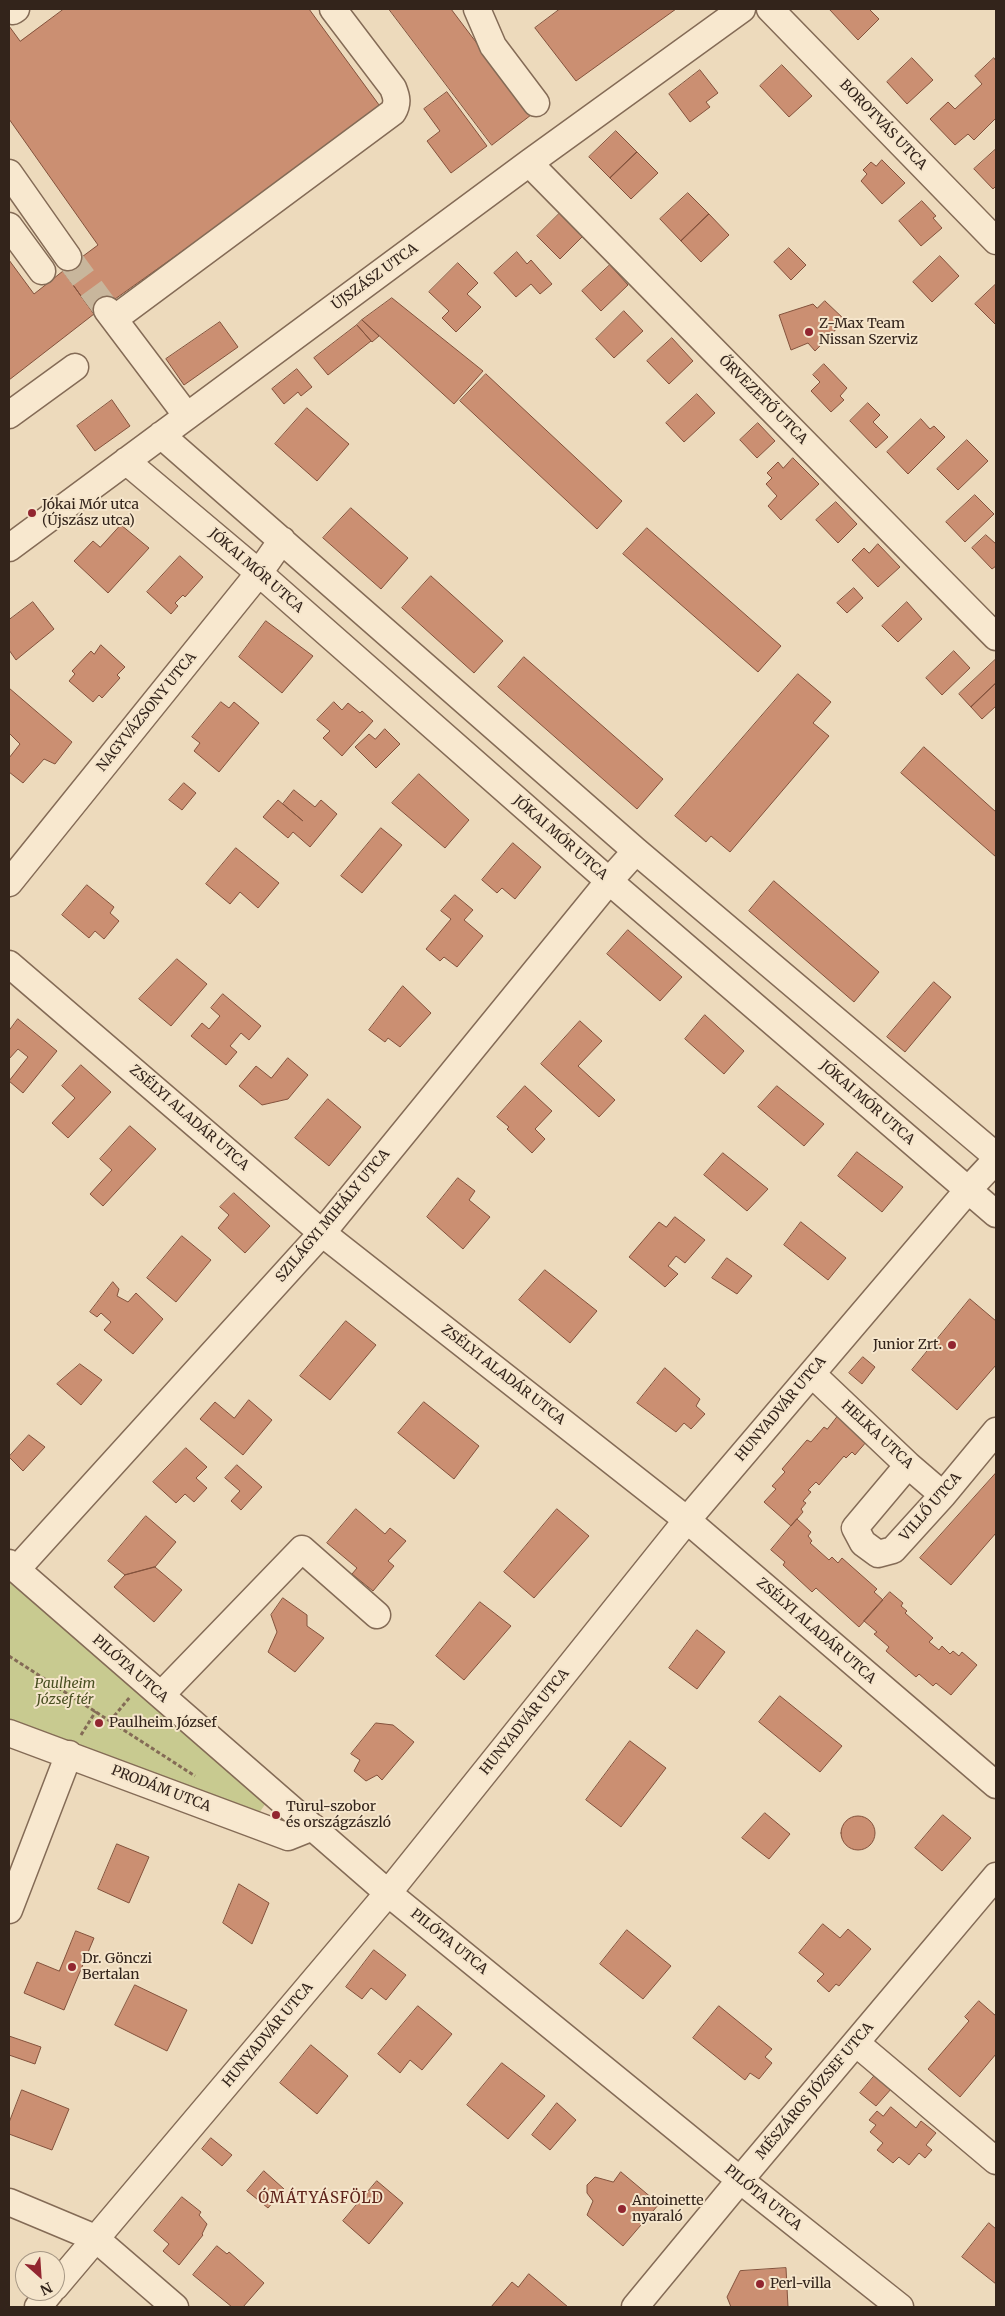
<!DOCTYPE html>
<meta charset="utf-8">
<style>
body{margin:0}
#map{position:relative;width:1005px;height:2316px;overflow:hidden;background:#eddabc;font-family:Merriweather,serif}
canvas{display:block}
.frame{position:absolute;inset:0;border:10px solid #33241b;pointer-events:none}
.north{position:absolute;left:15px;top:2251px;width:50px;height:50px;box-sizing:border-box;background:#f5e5cb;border:1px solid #a79885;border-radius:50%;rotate:154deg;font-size:14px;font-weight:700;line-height:20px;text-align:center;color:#33241b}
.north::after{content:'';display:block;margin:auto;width:18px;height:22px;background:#922630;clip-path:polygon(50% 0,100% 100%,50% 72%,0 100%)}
</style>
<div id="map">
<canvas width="1005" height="2316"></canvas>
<div class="frame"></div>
<div class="north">N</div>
</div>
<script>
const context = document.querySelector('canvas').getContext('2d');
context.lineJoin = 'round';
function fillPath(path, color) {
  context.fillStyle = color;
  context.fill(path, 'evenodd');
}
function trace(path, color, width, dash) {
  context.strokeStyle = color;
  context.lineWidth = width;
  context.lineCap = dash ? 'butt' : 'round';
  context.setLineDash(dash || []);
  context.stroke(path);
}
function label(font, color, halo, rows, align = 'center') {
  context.font = font + ' Merriweather,serif';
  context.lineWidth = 4;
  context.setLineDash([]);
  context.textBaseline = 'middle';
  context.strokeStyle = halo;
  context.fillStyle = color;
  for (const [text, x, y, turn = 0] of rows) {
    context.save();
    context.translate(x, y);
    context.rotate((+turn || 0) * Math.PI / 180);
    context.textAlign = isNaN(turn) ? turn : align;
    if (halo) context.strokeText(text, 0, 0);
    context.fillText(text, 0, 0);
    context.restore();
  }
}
const green = new Path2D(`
 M9 1567 270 1797 255 1819 9 1732Z`);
const building = new Path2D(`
 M64 9H309L382 109 94 314 63 271 98 245 9 119V26L20 41Z
 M389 9H451L531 115 492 145Z
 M560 9H676L576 81 535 28Z
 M832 9H869L879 19 858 40 830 10Z
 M912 58 933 80 907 104 887 82Z
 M994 58 996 61V118L974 140 968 134 955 145 930 119 948 102 955 109 982 84 975 76Z
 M782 65 812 96 789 117 760 86Z
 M700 70 718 93 706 102 710 107 690 122 669 94Z
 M447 92 487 146 451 173 427 141 440 131 424 109Z
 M616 131 637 152 610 178 589 157Z
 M995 150 996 152V186L993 189 974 169Z
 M637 152 658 173 631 199 610 178Z
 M882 160 905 183 882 204 861 181 867 174 863 170 871 162 876 166Z
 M688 193 709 214 681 241 660 219Z
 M922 201 936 216 933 218 942 228 921 246 899 221Z
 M560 213 583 236 560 259 537 236Z
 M709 214 729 235 701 262 681 241Z
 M789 248 806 265 791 280 774 262Z
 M517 252 527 264 531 260 552 284 540 294 531 284 516 297 494 273Z
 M940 256 959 276 932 302 913 282Z
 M9 260 34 294 63 271 94 314 9 380Z
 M458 263 478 283 467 294 481 307 456 332 442 318 449 311 429 292Z
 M610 265 628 285 601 311 582 291Z
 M996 284V323L995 324 975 304Z
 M392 298 483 371 454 404 362 320Z
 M825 301 845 320 815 351 808 343 791 350 779 315 813 304 817 308Z
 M624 311 643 331 614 358 596 339Z
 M362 320 379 336 372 342 357 325Z
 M220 322 238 347 184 385 166 359Z
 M357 325 371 341 328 375 314 358Z
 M672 338 693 361 669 384 647 361Z
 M824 364 847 388 840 396 844 400 831 412 811 391 820 382 813 375Z
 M297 369 312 387 301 396 298 392 284 404 272 389Z
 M486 374 622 501 597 529 460 401Z
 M697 394 715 413 684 442 666 423Z
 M112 400 130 426 95 451 77 426Z
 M868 403 880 415 873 422 888 437 876 448 850 421Z
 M307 408 349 444 317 481 275 444Z
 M921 419 930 429 934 426 945 437 908 474 887 452Z
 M758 423 775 441 757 458 740 440Z
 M967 440 988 461 958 490 937 469Z
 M793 458 819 484 781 520 768 506 777 496 766 484 772 478 767 473 778 462 783 468Z
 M975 495 994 514 965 542 946 522Z
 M836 502 857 524 838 543 816 520Z
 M351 508 408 558 381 589 323 538Z
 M121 525 149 548 108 593 74 561 93 541 100 547Z
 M647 528 781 646 758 672 623 554Z
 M986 535 996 544V566L992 569 972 548Z
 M878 544 900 567 878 587 852 560 864 548 869 553Z
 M180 556 203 577 185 597 183 595 175 603 178 606 171 614 147 592Z
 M431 576 503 641 474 673 402 608Z
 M854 588 863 598 847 613 837 603Z
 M33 602 54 629 16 660 9 650V620Z
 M907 602 922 619 898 642 882 626Z
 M266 621 313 656 282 693 239 657Z
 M101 645 125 667 117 675 120 678 102 698 99 695 93 702 69 681 75 674 72 671 91 651 94 654Z
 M954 651 970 668 942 695 926 678Z
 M524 657 663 779 637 809 498 687Z
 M996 659V683L971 707 959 694Z
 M798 674 831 702 813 723 829 736 730 852 711 836 706 842 675 816Z
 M996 683V706L982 719 971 707Z
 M9 688 72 742 55 764 44 759 23 783 9 772V758L20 744 9 733Z
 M221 702 229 708 234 702 259 723 219 772 194 751 200 743 192 737Z
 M334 702 342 710 348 703 360 713 362 711 373 721 342 756 323 738 330 731 317 720Z
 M385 729 400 744 376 768 355 747 369 734 375 739Z
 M924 747 996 812V857L901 773Z
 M419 774 469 820 445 848 392 803Z
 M184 783 196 793 182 810 169 800Z
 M294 790 315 807 321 800 337 814 310 847 293 832 288 838 263 817 278 800 303 821 283 804Z
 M381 828 402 845 362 893 341 876Z
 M513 843 541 867 515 899 502 888 497 893 482 880Z
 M236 848 279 883 258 908 240 892 230 904 206 884Z
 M774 881 879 972 854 1002 749 911Z
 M87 885 114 907 110 913 119 921 104 939 95 931 89 938 62 915Z
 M455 895 473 910 464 920 483 936 457 967 444 957 440 961 426 949 451 919 441 911Z
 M628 930 682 977 660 1001 607 954Z
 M177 959 207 984 171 1026 139 999Z
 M934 982 951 997 905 1052 887 1037Z
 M403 986 431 1013 400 1047 388 1038 385 1042 369 1030Z
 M223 994 261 1026 249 1040 241 1033 230 1046 237 1052 226 1065 191 1036 202 1023 209 1029 220 1016 211 1008Z
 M705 1015 744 1051 724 1074 685 1039Z
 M18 1019 57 1051 23 1093 9 1081 28 1057 18 1049 9 1059V1031Z
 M580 1021 602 1041 578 1066 615 1100 599 1117 541 1064Z
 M288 1058 308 1075 288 1099 262 1105 239 1086 256 1066 271 1078Z
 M81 1065 111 1092 68 1138 52 1123 75 1098 62 1086Z
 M525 1086 552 1111 535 1129 545 1139 532 1153 507 1129 509 1127 497 1117Z
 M777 1086 824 1124 804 1146 758 1107Z
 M328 1099 361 1127 329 1166 295 1138Z
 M130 1126 156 1149 103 1206 90 1194 112 1170 100 1159Z
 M857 1152 903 1187 882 1212 838 1176Z
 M723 1153 768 1189 747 1211 704 1175Z
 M458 1178 475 1191 469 1200 490 1217 463 1249 427 1217Z
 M234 1193 270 1226 245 1253 218 1228 229 1215 220 1207Z
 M675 1217 705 1240 685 1263 676 1256 668 1266 678 1274 665 1287 629 1257 659 1222 666 1227Z
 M801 1222 846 1258 828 1280 784 1245Z
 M182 1236 211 1260 176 1302 147 1278Z
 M727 1258 752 1276 737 1294 712 1278Z
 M545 1270 597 1311 570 1343 519 1300Z
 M113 1282 119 1289 117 1296 128 1302 136 1293 163 1319 133 1354 104 1330 111 1322 101 1313 97 1317 90 1312Z
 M970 1299 996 1321V1365L957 1410 912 1370Z
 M346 1321 376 1345 330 1400 300 1376Z
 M863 1357 875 1367 862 1384 849 1373Z
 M80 1364 102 1380 81 1405 57 1384Z
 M665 1368 700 1399 696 1406 705 1414 691 1429 684 1423 676 1432 637 1403Z
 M249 1400 272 1420 243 1455 200 1419 215 1402 234 1418Z
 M424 1402 479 1446 454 1479 398 1433Z
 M838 1416 867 1441 855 1455 852 1452 846 1458 844 1456 819 1485 816 1482 808 1490 811 1492 803 1501 806 1503 801 1509 803 1512 791 1526 764 1502 776 1489 772 1486 785 1472 782 1469 807 1440 811 1442 824 1427 827 1429Z
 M29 1435 45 1447 23 1471 9 1457Z
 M186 1448 207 1467 196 1478 207 1488 194 1502 185 1494 176 1503 153 1482Z
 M237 1465 262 1487 241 1510 231 1501 240 1491 225 1478Z
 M996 1473V1533L951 1585 920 1558Z
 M356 1509 385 1534 390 1528 406 1541 388 1561 394 1566 373 1591 352 1574 357 1568 327 1543Z
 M557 1509 589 1536 534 1598 504 1572Z
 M146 1516 176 1542 155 1567 125 1575 108 1561Z
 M797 1519 811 1532 808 1536 812 1541 810 1543 829 1560 832 1557 838 1563 842 1558 877 1589 874 1592 883 1600 859 1627 816 1588 812 1592 783 1565 785 1562 771 1550Z
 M155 1567 182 1590 154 1622 114 1587 125 1575Z
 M890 1592 903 1603 901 1606 907 1611 905 1613 933 1638 929 1642 939 1650 942 1646 950 1654 953 1651 959 1656 962 1652 977 1665 951 1695 936 1683 933 1686 919 1674 916 1677 886 1651 889 1647 874 1634 877 1632 864 1621Z
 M283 1598 307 1615V1626L324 1638 295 1672 268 1652 277 1632 271 1615Z
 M480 1602 511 1626 464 1680 436 1656Z
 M697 1630 725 1652 697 1689 669 1668Z
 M780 1696 842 1746 820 1772 759 1722Z
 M376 1723 393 1725 414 1742 382 1780 377 1775 366 1781 354 1771 360 1760 351 1754Z
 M630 1741 666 1768 621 1827 586 1800Z
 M765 1813 790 1834 769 1859 742 1838Z
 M943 1815 971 1838 942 1871 915 1848Z
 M841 1833a17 17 0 1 1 34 0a17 17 0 1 1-34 0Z
 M117 1844 149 1857 129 1903 98 1889Z
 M239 1884 269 1903 252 1944 223 1923Z
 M823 1924 840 1938 848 1929 871 1949 839 1986 836 1984 829 1992 817 1981 824 1974 799 1953Z
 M627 1930 671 1966 643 1999 600 1964Z
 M76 1931 94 1938 64 2010 24 1993 37 1962 59 1971Z
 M374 1950 406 1975 386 2000 371 1988 362 1999 346 1987Z
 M135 1985 187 2010 167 2051 115 2025Z
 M979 2001 996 2016V2054L960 2097 928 2069 969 2021 965 2017Z
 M418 2006 452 2034 422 2070 410 2060 400 2073 378 2054Z
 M719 2006 772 2049 765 2057 772 2063 759 2079 750 2073 745 2080 693 2038Z
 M9 2036 41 2047 35 2064 9 2055Z
 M311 2045 348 2076 317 2114 280 2083Z
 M502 2063 545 2096 508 2139 467 2105Z
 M876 2074 892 2088 876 2106 860 2093Z
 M22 2090 69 2109 52 2150 9 2134V2123Z
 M557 2103 576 2120 550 2150 532 2135Z
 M891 2107 916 2128 921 2121 936 2133 926 2145 932 2150 925 2158 919 2153 909 2165 899 2157 893 2163 877 2150 883 2143 870 2132 876 2125 869 2120 877 2111 883 2116Z
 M211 2138 232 2155 222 2166 202 2149Z
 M264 2171 284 2189 268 2208 247 2191Z
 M621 2172 659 2204 623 2246 587 2215 593 2201 587 2193V2185L595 2177 613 2182Z
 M377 2181 403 2203 369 2244 343 2221Z
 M182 2197 201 2212 199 2215 207 2224 202 2234 203 2235 179 2265 163 2251 169 2244 154 2231Z
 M989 2223 996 2229V2284L962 2257Z
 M217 2246 227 2254 229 2252 264 2283 243 2307H232L193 2275Z
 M786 2268 788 2307H731L727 2297 740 2271Z
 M529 2274 568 2307H491L512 2282 518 2287Z`);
const minorTunnel = new Path2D(`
 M68 257 107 310`);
const path = new Path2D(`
 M9 1656 195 1776
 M110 1721 130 1697
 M81 1735 96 1711`);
const minor = new Path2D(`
 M11 9 13 11 16 9
 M477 9 493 46 536 103
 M770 9 996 241
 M529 163 996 637
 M9 173 68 257
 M9 226 42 271
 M107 310 187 416
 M114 319 393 112C398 103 397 98 393 88L333 9
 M9 415 75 367
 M161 435 636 851 996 1156
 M126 461 259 573 609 881 996 1214
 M9 548 529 163 742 9
 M9 883 259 573 282 540
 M9 964 322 1233 687 1520 996 1785
 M812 1374 908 1465 943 1495
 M908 1465 855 1528 863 1543 878 1554 893 1550 943 1495 996 1431
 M9 1563 388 1893 740 2180 900 2307
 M17 1569 322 1233 609 881 636 851
 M161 1695 302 1549 377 1615
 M9 1733 288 1837 313 1827
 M9 1910 69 1754
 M856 2043 996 2161
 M9 2202 95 2238 175 2307
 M55 2287 388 1893 687 1520 968 1190 996 1160
 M38 2307 51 2291
 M635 2307 740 2180 996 1876`);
const markers = [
 [809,332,5,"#922630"],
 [32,513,5,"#922630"],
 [952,1345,5,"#922630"],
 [99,1723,5,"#922630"],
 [276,1815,5,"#922630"],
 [72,1967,5,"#922630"],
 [622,2209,5,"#922630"],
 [760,2284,5,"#922630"]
];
const streetNames = [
 ["BOROTVÁS UTCA",883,125,46],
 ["ÚJSZÁSZ UTCA",375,277,-36],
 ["ŐRVEZETŐ UTCA",763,400,45],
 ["JÓKAI MÓR UTCA",256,571,41],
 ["NAGYVÁZSONY UTCA",147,712,-51],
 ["JÓKAI MÓR UTCA",560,838,41],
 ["JÓKAI MÓR UTCA",867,1103,41],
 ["ZSÉLYI ALADÁR UTCA",189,1118,41],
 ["SZILÁGYI MIHÁLY UTCA",333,1216,-50],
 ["ZSÉLYI ALADÁR UTCA",503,1375,38],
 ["HUNYADVÁR UTCA",781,1409,-50],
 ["HELKA UTCA",877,1435,43],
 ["VILLŐ UTCA",931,1507,-49],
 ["ZSÉLYI ALADÁR UTCA",816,1631,41],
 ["PILÓTA UTCA",130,1669,41],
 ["HUNYADVÁR UTCA",525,1722,-51],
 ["PRODÁM UTCA",161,1789,21],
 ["PILÓTA UTCA",449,1942,39],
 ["HUNYADVÁR UTCA",268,2035,-50],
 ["MÉSZÁROS JÓZSEF UTCA",815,2091,-50],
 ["PILÓTA UTCA",763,2198,39]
];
const poiNames = [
 ["Z-Max Team",819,324],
 ["Nissan Szerviz",819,340],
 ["Jókai Mór utca",42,505],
 ["(Újszász utca)",42,521],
 ["Junior Zrt.",942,1345,"right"],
 ["Paulheim József",109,1723],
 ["Turul-szobor",286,1807],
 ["és országzászló",286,1823],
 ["Dr. Gönczi",82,1959],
 ["Bertalan",82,1975],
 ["Antoinette",632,2201],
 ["nyaraló",632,2217],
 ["Perl-villa",770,2284]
];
const parkNames = [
 ["Paulheim",65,1684],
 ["József tér",65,1700]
];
const neighbourhoodNames = [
 ["ÓMÁTYÁSFÖLD",321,2199]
];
fillPath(green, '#c8ca90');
fillPath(building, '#cb8f72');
trace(building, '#83523c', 1);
trace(minorTunnel, '#c8b69c', 26, [26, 13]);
trace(minor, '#846b56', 29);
trace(path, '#846b56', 3, [4, 2.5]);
trace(minor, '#f8e8cf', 26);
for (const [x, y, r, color] of markers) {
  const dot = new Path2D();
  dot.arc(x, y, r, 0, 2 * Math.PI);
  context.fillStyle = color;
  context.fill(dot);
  trace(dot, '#f5e5cb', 2);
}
label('14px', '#33241b', '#f5e5cb', streetNames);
label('14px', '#33241b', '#f5e5cb', poiNames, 'left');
label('italic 14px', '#484f21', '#f5e5cb', parkNames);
context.letterSpacing = '1px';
label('15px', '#5f231a', '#f5e5cb', neighbourhoodNames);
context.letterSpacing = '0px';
</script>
